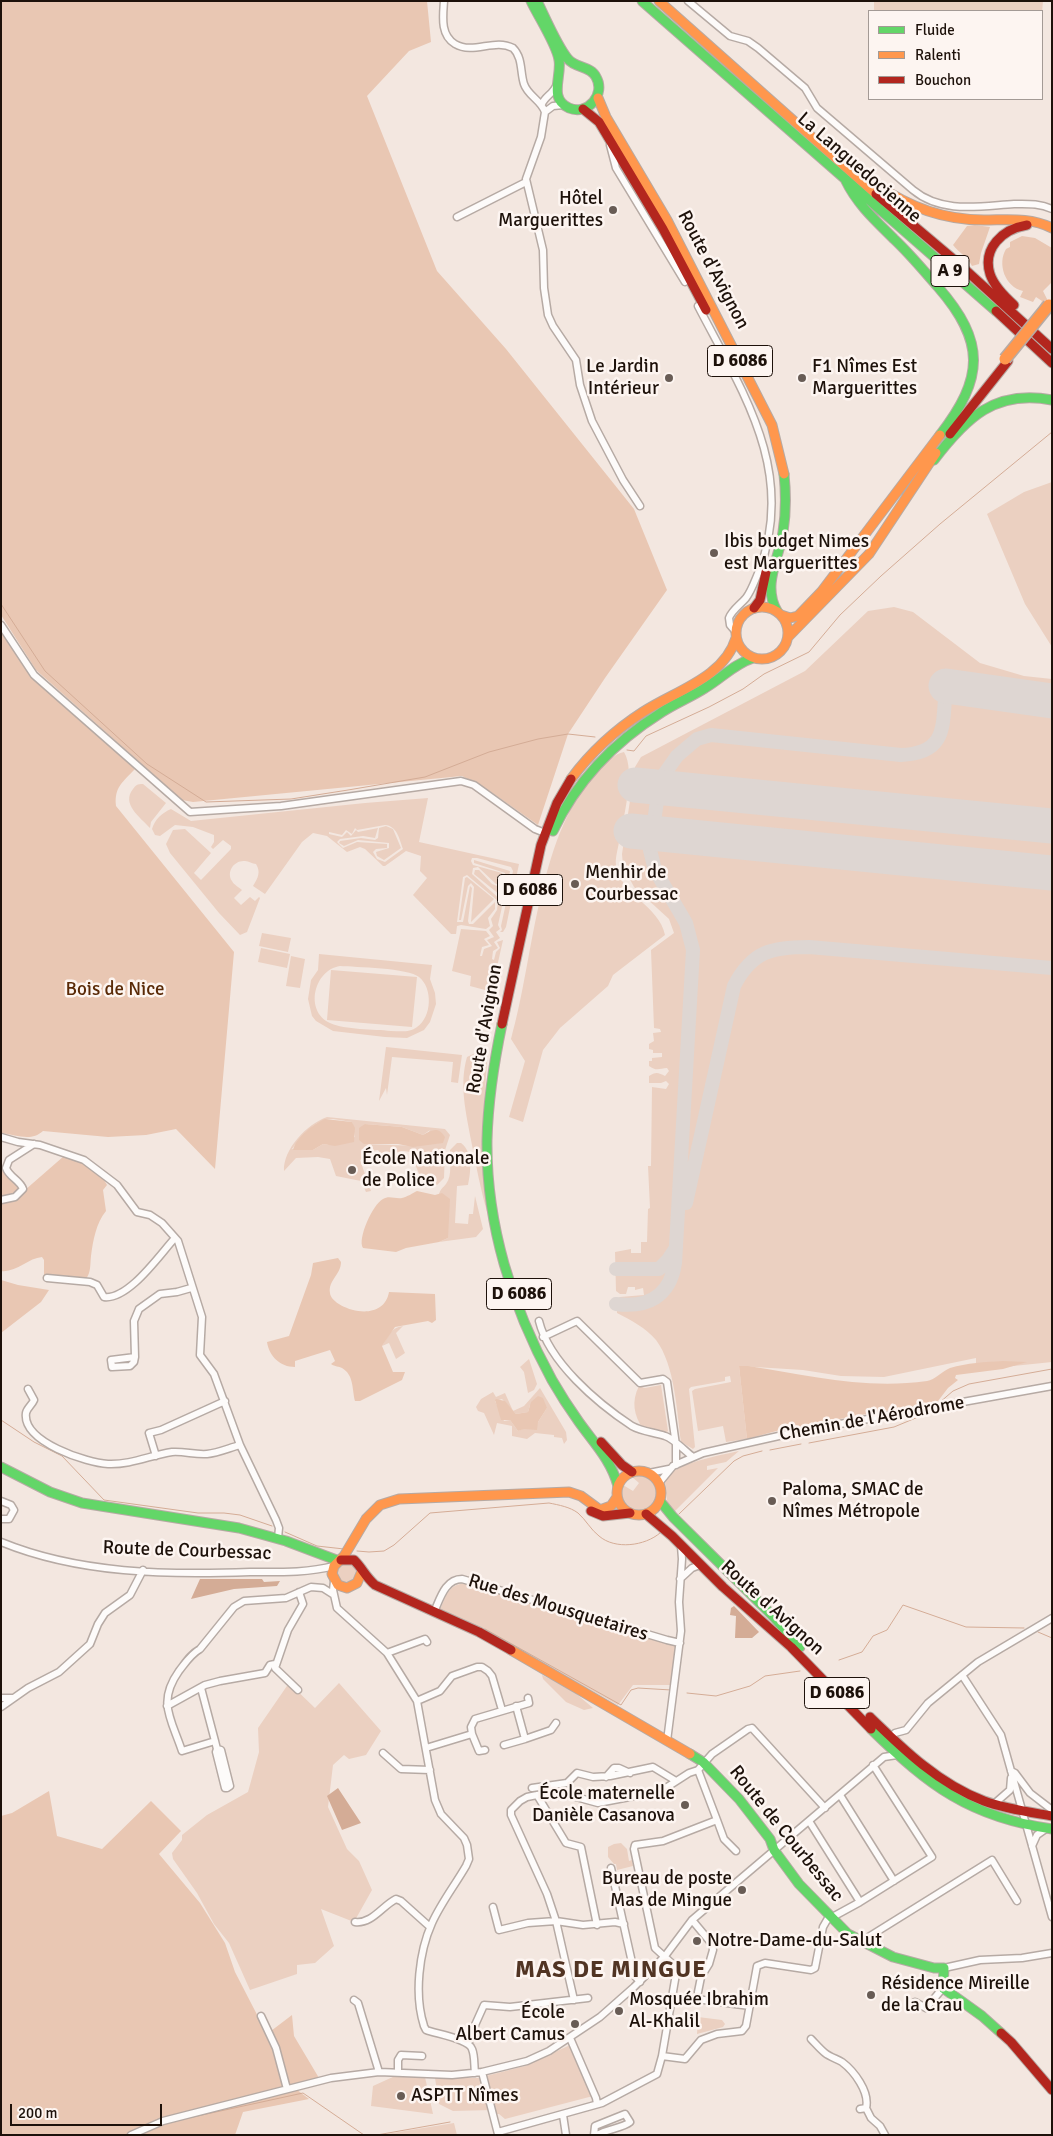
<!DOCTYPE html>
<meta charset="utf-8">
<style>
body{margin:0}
#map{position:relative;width:1053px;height:2136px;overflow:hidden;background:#f3e7e0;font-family:Signika,sans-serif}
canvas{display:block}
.frame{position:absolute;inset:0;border:2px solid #1d110a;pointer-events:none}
.legend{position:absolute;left:868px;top:10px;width:175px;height:90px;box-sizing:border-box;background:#fdf5f1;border:1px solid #a39a95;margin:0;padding:6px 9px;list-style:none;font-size:15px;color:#1d110a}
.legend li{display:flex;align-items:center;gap:10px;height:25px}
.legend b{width:25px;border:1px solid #a39a95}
.scale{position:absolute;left:10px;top:2104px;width:152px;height:22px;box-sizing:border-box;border:2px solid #1d110a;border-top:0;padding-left:6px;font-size:15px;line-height:18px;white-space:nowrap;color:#1d110a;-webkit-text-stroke:4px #fdf5f1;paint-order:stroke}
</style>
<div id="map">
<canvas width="1053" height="2136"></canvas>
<div class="frame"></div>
<ul class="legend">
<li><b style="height:6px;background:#63d668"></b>Fluide</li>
<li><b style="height:6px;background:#ff974d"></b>Ralenti</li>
<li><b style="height:6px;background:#b3261e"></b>Bouchon</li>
</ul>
<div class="scale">200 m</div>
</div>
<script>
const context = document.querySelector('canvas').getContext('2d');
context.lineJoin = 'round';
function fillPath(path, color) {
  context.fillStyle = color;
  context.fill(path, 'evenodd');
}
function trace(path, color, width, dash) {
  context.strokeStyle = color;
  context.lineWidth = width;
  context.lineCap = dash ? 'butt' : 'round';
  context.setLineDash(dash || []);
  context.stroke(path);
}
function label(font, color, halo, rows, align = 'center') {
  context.font = font + ' Signika,sans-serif';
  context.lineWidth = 5;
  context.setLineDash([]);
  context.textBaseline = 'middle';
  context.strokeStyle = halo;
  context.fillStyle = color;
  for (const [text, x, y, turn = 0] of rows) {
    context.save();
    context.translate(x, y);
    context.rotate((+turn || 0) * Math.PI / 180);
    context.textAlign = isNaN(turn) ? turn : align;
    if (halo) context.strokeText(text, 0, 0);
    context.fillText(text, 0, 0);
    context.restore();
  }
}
const green = new Path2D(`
 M868 1H1043L1042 13V11H874V2Z
 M1052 482V647L1025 604 987 514 1024 492Z
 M894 607 913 612 980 663 1024 676 1052 679V1362L994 1368 976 1367V1358L884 1377 841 1376 803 1370 739 1366 747 1439 726 1442 723 1426 698 1431 692 1391 695 1389 731 1382 730 1376 725 1377V1381L691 1387 689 1389 695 1447 693 1449 681 1442C677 1412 675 1365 656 1340 646 1328 631 1320 617 1313V1299L620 1297 644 1295 643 1288 635 1290V1287H628L626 1294H620L616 1291 615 1252 631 1249V1253H641V1242H647L648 1209 650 1208 648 1166H651L652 1087 666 1089 669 1084 666 1081 661 1083H649V1076C656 1071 659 1073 665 1076L669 1071 667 1068C660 1068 657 1072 649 1066V1061H652V1058L662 1057V1053H653V1050L649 1049V1044L654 1041 653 1033 661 1032 660 1029 654 1028 651 950 674 933 669 919 634 887 623 866 622 854 635 767 641 757 805 671 868 611Z
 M624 752C636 771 623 820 619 842 618 849 615 858 616 865 620 895 659 905 665 935L613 975 608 986 560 1028 543 1050 523 1122 509 1117 525 1061 511 1039C535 956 537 829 602 767 609 761 614 754 624 752Z
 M143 784 166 803 151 822 150 828C140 817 121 804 133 789 136 785 137 784 143 784Z
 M428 798 419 842 519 864 506 927 503 932H500L502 930 501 926 513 871 511 867 477 858H472L471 861 473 865 502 873 504 878 500 884H496L478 867 473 868 472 874 503 902 498 925 500 929 496 932 500 938 494 942 498 948 493 951 492 959 494 960 496 952 500 948 497 942 503 940 489 1003 483 1001 485 990 470 986 471 976 452 971 461 929 486 931 490 936 484 939 489 945 482 947 480 956H482L484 949 492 946 487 940 494 937 489 930 493 926 491 919 497 910 498 901 467 875 463 877 457 922H463L470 886 472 888 468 921 469 924H473L495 902V909L488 918 490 926 486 929 461 925 457 926 456 934H451L413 895 427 878 420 871 421 856 406 851 385 866H383L365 849 360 847 347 852 327 836 313 833 302 842 265 894 253 886C258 878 261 872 256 864 252 864 249 861 245 861 234 860 226 872 232 881 234 885 239 887 242 890L234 898 241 905 250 897 255 901 259 897 260 898 247 932 240 935 219 913 170 853 166 844 173 830 185 829 211 853 194 873 201 880 231 849V846L223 840 213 849 211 847 214 842V835L193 827 175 825 160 836 155 835 152 829C155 819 162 813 171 809L191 821 365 803ZM385 825C397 826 399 838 403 849L385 862 377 859 373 852 376 849 387 848V844L357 842 343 848 337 842 340 839 363 836 375 838 378 828 358 832 356 830 351 836 347 832 342 837 329 834V832L342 835 346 830 352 834 355 828 357 830Z
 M386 826 393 829 401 848 384 860 377 856 376 852 389 848V843L358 840 344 846 339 843 340 841 361 838 375 840 378 838 379 828Z
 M474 860 510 871 505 899 474 874 475 870H479L492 884 497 886 504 883 506 879 505 873 474 863Z
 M467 877 494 899 471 922 474 887 471 883 468 886 461 920H459L465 878Z
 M262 933 291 938 288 952 259 946Z
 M261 948 290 954 287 968 258 962Z
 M319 954 432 965 430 979 435 993 436 1004 430 1022 424 1030 407 1038 385 1037 333 1031 316 1021 312 1016 308 999 311 980 318 970ZM340 966C355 967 409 968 419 977 433 988 432 1017 417 1027 409 1033 400 1031 391 1031 374 1029 345 1030 330 1023 304 1011 314 970 340 966Z
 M291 956 305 959 300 988 286 986Z
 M331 970 417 977 412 1027 327 1020Z
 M386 1047 462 1055 458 1083 451 1082 453 1062 392 1057 387 1095 386 1088 379 1101Z
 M488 1047 483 1122 488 1216C481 1191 476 1166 471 1140 466 1112 459 1085 467 1057Z
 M327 1117 445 1129 450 1135 445 1150 444 1178 437 1185 422 1181 410 1152 404 1151 381 1154 378 1150 371 1151V1156L360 1160 371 1191 366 1192 361 1181 336 1176 330 1159 318 1157 296 1158 284 1171C283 1149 307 1124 327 1117ZM333 1119 352 1122 355 1137 328 1145 323 1144 313 1150 292 1149C303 1136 315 1118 333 1119ZM365 1124 402 1127 423 1135 430 1130 420 1146 364 1144Z
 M457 1143H461C473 1152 471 1172 468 1185L457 1186 455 1223 468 1224 469 1214H473L475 1196 483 1229 476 1237 439 1242 448 1238 439 1194C441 1188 443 1188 446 1184 453 1175 449 1160 450 1150Z
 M403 1326 396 1333 405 1353 396 1359 389 1343 382 1346C389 1336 390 1328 403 1326Z
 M529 1359 537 1384 534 1390 528 1393 524 1372 520 1367Z
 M661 1385 668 1431 666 1433 643 1429C634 1415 631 1402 639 1386L645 1388Z
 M540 1388 566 1432 567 1440 564 1444 562 1438 554 1437V1435L535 1433 527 1439 512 1436V1426L497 1423 494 1435 484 1413 478 1411 476 1407 481 1399 493 1392 496 1397 505 1393 513 1411 524 1406ZM502 1399 516 1414 528 1412 530 1405 547 1408 538 1422 518 1431 510 1420 504 1421 495 1401Z
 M739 1451 726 1462 707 1466V1470L718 1468 675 1511C666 1505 667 1500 666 1491 666 1487 664 1483 666 1479 674 1463 722 1455 739 1451Z
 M637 1475C646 1475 653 1478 656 1486 667 1516 612 1521 623 1485L633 1491 639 1483 631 1476Z
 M337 1573a10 10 0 1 1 20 0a10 10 0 1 1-20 0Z
 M465 1583 675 1646 672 1685H633L618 1705 461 1618 440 1610C446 1596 448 1585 465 1583Z
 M542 1675 550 1679 551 1678 573 1691 593 1708 584 1710 566 1702 543 1679Z
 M289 1683 315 1708 339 1683 381 1731 366 1755 349 1759 344 1755 333 1765 328 1807 347 1849 359 1861 372 1890 354 1922 321 1909 334 1946 315 1963 297 1965V1974L250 1990 229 1943 214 1924 197 1893 173 1859 172 1853 182 1840V1835L207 1815 248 1792 259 1752 258 1728Z
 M621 1843 627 1849 629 1861 632 1860 633 1866 617 1870 616 1864H614L608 1857V1847L614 1844Z
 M698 2017 722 2020 725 2024 723 2027 697 2034Z
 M568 2046H572L593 2096 505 2119 499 2114H494L493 2110 453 2111 439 2104 435 2078H478L525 2066Z
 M395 2076 425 2077 433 2114 371 2106 373 2086Z
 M454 2123 457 2135H380Z`);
const forest = new Path2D(`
 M1 1H427L431 42 409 51 367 96 437 271 506 349 634 509 667 590 605 678 568 734 538 825 491 792 462 776 193 802 182 800 36 670 1 615Z
 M975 225 990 227 981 253 979 264 972 266C967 256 959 253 953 245L967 226Z
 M1022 236 1035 238 1052 248V282L1043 291 1048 301 1043 309 1039 307 1042 301 1036 297 1033 302 1020 297 1023 291C1005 287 997 264 1006 249L1010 247V242Z
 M1 631 31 677 135 769C123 782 114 787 116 806L234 952 215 1169 176 1129 146 1135 108 1137 43 1131C31 1142 17 1135 1 1133Z
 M325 1119 352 1122 355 1128 354 1142 335 1146 323 1144 313 1150H293C296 1138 313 1124 325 1119Z
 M365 1124 402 1127 423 1135C432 1130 438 1126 445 1137L443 1143 413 1147 398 1144H364L359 1140V1128Z
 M64 1156C80 1160 100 1170 107 1185L103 1190 106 1211C96 1223 93 1241 91 1256 90 1265 91 1272 86 1279L44 1276V1260L42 1257C28 1258 16 1273 1 1271V1202L17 1197Z
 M1 1167 20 1188 14 1194 1 1197Z
 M417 1191 435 1195 442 1193 450 1199 448 1238 439 1242 406 1248 396 1252 363 1248C357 1239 373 1204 383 1199 389 1195 395 1199 402 1198 407 1197 413 1193 417 1191Z
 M338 1258 341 1262C341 1275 328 1280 330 1293 331 1308 383 1326 389 1292L435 1294 436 1320 432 1323 428 1321 395 1327 382 1346 393 1372H405L402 1380 360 1401H355C352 1389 354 1375 342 1368 339 1366 335 1367 331 1364L335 1361 330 1350 295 1361V1367C280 1367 269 1356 267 1342L289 1336 311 1275 313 1263Z
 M1 1280 18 1285 49 1290 41 1302 1 1333Z
 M1003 1361 1027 1362 1003 1369 956 1375 955 1378 958 1380 948 1388 938 1401 927 1407 883 1411 780 1430 747 1439 739 1366H748C808 1375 865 1390 927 1381 935 1380 942 1371 950 1368 967 1363 985 1362 1003 1361Z
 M538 1396 543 1398 547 1408 538 1422 537 1430 524 1429 518 1431 510 1420H501L495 1400 496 1399 505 1401 516 1414 528 1412 531 1402Z
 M49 1791 57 1836 102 1849 151 1801 181 1831 159 1854 200 1903 225 1943 235 1972 267 2034 292 2015 294 2036 319 2078 292 2086 309 2099 243 2112 235 2135H1V1816L12 1813Z`);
const water = new Path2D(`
 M200 1579H262L264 1582 280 1581 277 1586 234 1589 191 1599Z
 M734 1606 759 1632 752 1638H735L736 1616 730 1615 731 1608Z
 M338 1788 361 1823 342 1830 327 1796Z`);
const stream = new Path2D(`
 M1 604 45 671 147 764 206 802 291 799 348 790 425 777 489 752 538 739 568 734 595 737
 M627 750 634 751 646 736 709 707 743 689 764 674 809 652 840 615 881 576 940 524 1052 432
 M939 1403 953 1391 969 1384 1052 1369
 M1 1420 34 1442 62 1456 104 1500 198 1513H224L240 1515 272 1526
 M809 1443 894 1427 923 1415
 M770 1450 801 1444
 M679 1514 734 1461 743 1456 762 1451
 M285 1532 317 1546 344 1549
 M357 1551 369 1552 384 1551 394 1545 430 1513 549 1503C559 1505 570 1507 578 1513 586 1520 591 1530 599 1536 615 1550 645 1546 660 1533
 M485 1629 621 1705 631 1690 638 1688 671 1690
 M1038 1632 1052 1638
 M839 1660 862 1652 873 1636 887 1630 903 1605 966 1627 1024 1628
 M687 1693 716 1696 750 1686 765 1676 800 1671
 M179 2120 303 2093 364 2135
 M377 2135 450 2122`);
const taxiway = new Path2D(`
 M686 1203 734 986C752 951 772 947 809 947L1052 968
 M616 1269H659L668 1260 676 1248
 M616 1304C647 1308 670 1297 675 1263L693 950 686 923 655 870 650 850 659 787 665 773 677 756 697 739 711 735 901 755C949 753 942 724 946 686`);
const runway = new Path2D(`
 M946 686 1052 701
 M635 785 1052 826
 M631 831 1052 873`);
const street = new Path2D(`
 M444 1C443 16 440 35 455 44 474 55 494 38 513 48 523 58 520 72 524 84 528 96 541 100 545 112
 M688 1 730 36 748 41 758 48 805 88 817 108 913 190C942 214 980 206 1014 204 1027 204 1039 203 1052 209
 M542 104C545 96 553 94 556 86
 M564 105 553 106 545 112 541 137 526 179 543 250 544 288 548 315 553 326 576 360 580 385 592 421 623 480 640 506
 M610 145 616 168 685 282
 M457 217 526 182
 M698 306C742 391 797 471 759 571 755 580 752 590 746 598 740 605 732 610 729 618L730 625 736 632
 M1 625 34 675 190 812 281 806 461 781 474 785 535 829 545 833
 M1 1137 18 1142 40 1145 84 1160 117 1185 137 1212 150 1215 162 1223 178 1241 202 1317 200 1355 214 1374 240 1445
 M1 1200 15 1197 23 1189C20 1180 9 1177 6 1168L9 1160 34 1144
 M47 1278 90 1282 97 1285 104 1297C129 1300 160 1254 175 1238
 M539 1321C549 1362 597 1403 632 1426 643 1432 654 1432 665 1436 673 1438 686 1452 693 1457
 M543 1337 577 1321 640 1383 663 1379 667 1382 676 1445V1465
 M135 1357 134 1362 130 1366 112 1367 111 1360 135 1357 134 1321 139 1309 160 1294 177 1292 191 1288
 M28 1389 34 1400C32 1405 27 1408 26 1413 22 1442 87 1463 108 1464 131 1465 151 1455 172 1452 184 1451 195 1455 207 1454 218 1453 229 1448 240 1445L276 1520 279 1528 278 1538
 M156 1456 149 1433 161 1430 225 1401
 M649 1473 669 1469
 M659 1483 673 1466 703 1453 801 1431 1052 1386
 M1 1501 11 1505 14 1510 9 1519H1
 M1 1542C79 1574 167 1575 250 1572 278 1572 307 1573 334 1566
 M680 1579 692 1568 700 1565
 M334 1581 333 1590 337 1608 387 1653 417 1701 435 1800 441 1814 464 1838 467 1845 469 1859 466 1866C455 1885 441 1903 432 1923 419 1952 414 1995 424 2026L426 2030C437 2034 469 2039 472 2049 475 2056 474 2066 475 2073
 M434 1612C440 1599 445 1579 462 1579L667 1640 680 1643
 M387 1653 425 1639 427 1642
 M962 1675 1001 1735 1052 1917
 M201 1688 215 1741 182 1751C171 1718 157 1702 179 1671 186 1662 191 1654 200 1649L234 1607 244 1601 286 1598 311 1587 323 1588 334 1595
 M298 1690 275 1668 288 1630 303 1604 299 1592
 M1 1698H13
 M417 1701 440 1691 452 1676 477 1667H482L488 1671 492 1676 502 1710
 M167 1706 205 1685 220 1681 265 1673 270 1665 275 1664
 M516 1706 525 1739 551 1730 556 1723
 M1 1707 28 1688 59 1672 90 1644 98 1624 105 1613 130 1595 143 1570
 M895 1733 906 1730 928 1703 978 1662 1052 1618
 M472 1734 479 1751 485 1750
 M215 1741 217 1749 216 1752 225 1788H227L230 1786 221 1750 217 1749
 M667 1741 681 1631 679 1602 682 1559 681 1546
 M504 1745 525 1739
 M426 1748 472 1734 471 1727 475 1719 529 1703 528 1698
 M383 1753 401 1769 430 1770
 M698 1770 717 1820 663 1841 635 1845 634 1849 655 1948 677 1968 662 2056 685 2059 701 2040 717 2034 742 2031 746 2026 757 1966 765 1963 811 1970 815 1968 823 1927 827 1920 860 1902 932 1857 873 1765
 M1011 1771 1015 1773 1030 1793 1052 1810
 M606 1777 614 1768H619L630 1773
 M532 1788 567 1783 577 1773 593 1777 610 1776 653 1767 676 1781
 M537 1795 566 1843 581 1847 597 1925
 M840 1795 894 1881
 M994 1804 1010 1790 1011 1778
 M717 1820 724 1839 736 1851
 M809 1821 860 1902
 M1032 1846 1037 1835 1047 1828
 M611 1868 635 1976 640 1982
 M493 1907 499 1930 528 1923 556 1921 583 1925 615 1922 624 1924
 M692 1920 712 1944 713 1950 709 1964 701 1977 698 1992
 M355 1922C372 1924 382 1906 396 1899L401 1901 430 1927
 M863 1943 870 1936 992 1860 1017 1901
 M944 1968 980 1960 1022 1958 1052 1953
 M696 1999 750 2006
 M354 2000 358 2003 379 2072
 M574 2000 556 1921 547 1894 511 1815V1810L520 1801 527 1797 537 1795 565 1794 598 1803 661 1791 689 1773 698 1770 712 1754 748 1729 752 1728 825 1808
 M915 2002 926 2008 943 1988
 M261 2016 276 2048 287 2089
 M570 2038 596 2098 597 2104
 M811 2039C815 2043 820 2049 825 2053 830 2057 837 2059 842 2062 854 2071 870 2092 866 2108
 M467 2043 474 2035 475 2025 484 2005 510 2007 588 1998
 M398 2072V2060L401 2055 422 2056
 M482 2072 498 2134
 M860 2109 866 2108 871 2118 880 2126 885 2135
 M563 2115 566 2135
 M498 2132 602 2103 657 2074 662 2056
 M131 2135 163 2121 331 2078 379 2072 452 2075 482 2072 527 2061 549 2051 600 2017 634 1987 665 1956 692 1920 884 1757 897 1755
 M594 2135 595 2126 625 2114 630 2122C623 2128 607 2129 597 2135`);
const fast = new Path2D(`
 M531 1C538 16 557 45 559 60 562 76 548 99 569 108 588 116 606 94 596 77 591 66 575 68 568 59 557 46 545 17 537 1
 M642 1 996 311
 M846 181C857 204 876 221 894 239 910 254 924 271 938 287 986 342 984 378 940 435
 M934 460C966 418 995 389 1052 400
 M777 611C762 585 779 559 783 532 786 513 786 493 784 474
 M553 831C577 780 614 742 662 712 676 703 691 697 705 688 722 678 734 664 753 658
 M502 1024C494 1062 488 1101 487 1140 486 1224 512 1307 552 1380 560 1394 569 1408 579 1422 594 1443 611 1460 618 1486
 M1 1467 50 1492 82 1503 239 1528 286 1541 339 1561
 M660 1501 673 1517 774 1617 800 1647
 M871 1729C929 1786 970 1817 1052 1829
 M690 1754 703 1762 739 1799 770 1839 774 1850 799 1884 848 1934 893 1957 934 1968H944L943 1988 982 2016 1001 2033`);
const slow = new Path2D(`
 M659 1 876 194
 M598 98 606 117 667 220 772 425 784 474
 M876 184C908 207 944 220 984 220 1008 220 1030 217 1052 228
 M736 633a26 26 0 1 1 52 0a26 26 0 1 1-52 0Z
 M781 615 790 618 798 616 822 591 940 435
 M788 637 869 554 936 453
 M571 779C591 752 615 730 643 712 675 691 724 678 736 638
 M617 1493a22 22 0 1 1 44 0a22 22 0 1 1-44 0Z
 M362 1571 357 1583 347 1588 338 1585 332 1574 334 1566 344 1556 366 1519 380 1505 399 1499 569 1492 581 1496 600 1510 611 1506 617 1497
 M511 1650 690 1754`);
const jam = new Path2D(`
 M583 109 599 122 663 229 706 310
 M876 194 959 264 1052 349
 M1014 305C1005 297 994 286 990 274 982 248 1003 229 1027 225
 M996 311 1052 363
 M950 434 1008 361
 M754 608 760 600 766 572
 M502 1024 541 845 557 803 571 779
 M601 1442 622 1465 632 1472
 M591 1511 603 1516 630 1513
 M646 1514 672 1536 723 1587 791 1647 871 1729
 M341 1560H354C363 1569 365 1576 375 1585L479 1632 511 1650
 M870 1717C904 1750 939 1784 984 1801 1006 1809 1029 1812 1052 1816
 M1001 2033 1011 2042 1052 2090`);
const slowBridge = new Path2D(`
 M1005 359 1049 305`);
const markers = [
 [613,210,5,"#685c55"],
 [669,378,5,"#685c55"],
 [802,378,5,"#685c55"],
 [714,553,5,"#685c55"],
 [575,884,5,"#685c55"],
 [352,1170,5,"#685c55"],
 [772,1501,5,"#685c55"],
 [685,1805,5,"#685c55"],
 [742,1890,5,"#685c55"],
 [697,1941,5,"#685c55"],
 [871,1995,5,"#685c55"],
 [619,2011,5,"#685c55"],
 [575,2024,5,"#685c55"],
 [401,2096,5,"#685c55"]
];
const shields = [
 [950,271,38],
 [740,361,65],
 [530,890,65],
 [519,1294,65],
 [837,1693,65]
];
const shieldNames = [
 ["A 9",950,271],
 ["D 6086",740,361],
 ["D 6086",530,890],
 ["D 6086",519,1294],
 ["D 6086",837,1693]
];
const streetNames = [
 ["La Languedocienne",859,168,41],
 ["Route d'Avignon",713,270,62],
 ["Route d'Avignon",485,1029,-80],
 ["Chemin de l'Aérodrome",872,1419,-10],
 ["Route de Courbessac",187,1551,2],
 ["Rue des Mousquetaires",558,1608,17],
 ["Route d'Avignon",772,1608,42],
 ["Route de Courbessac",786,1834,51]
];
const poiNames = [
 ["Hôtel",603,199,"right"],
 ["Marguerittes",603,221,"right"],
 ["Le Jardin",659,367,"right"],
 ["Intérieur",659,389,"right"],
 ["F1 Nîmes Est",812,367],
 ["Marguerittes",812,389],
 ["Ibis budget Nimes",724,542],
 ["est Marguerittes",724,564],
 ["Menhir de",585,873],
 ["Courbessac",585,895],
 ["École Nationale",362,1159],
 ["de Police",362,1181],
 ["Paloma, SMAC de",782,1490],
 ["Nîmes Métropole",782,1512],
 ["École maternelle",675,1794,"right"],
 ["Danièle Casanova",675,1816,"right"],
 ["Bureau de poste",732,1879,"right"],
 ["Mas de Mingue",732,1901,"right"],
 ["Notre-Dame-du-Salut",707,1941],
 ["Résidence Mireille",881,1984],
 ["de la Crau",881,2006],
 ["Mosquée Ibrahim",629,2000],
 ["Al-Khalil",629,2022],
 ["École",565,2013,"right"],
 ["Albert Camus",565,2035,"right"],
 ["ASPTT Nîmes",411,2096]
];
const parkNames = [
 ["Bois de Nice",115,990]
];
const districtNames = [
 ["MAS DE MINGUE",611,1971]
];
fillPath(green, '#ebd0c1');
fillPath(forest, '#e9c7b3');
fillPath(water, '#d4ac96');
trace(stream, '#d4ac96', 1);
trace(taxiway, '#ded6d2', 14);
trace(runway, '#ded6d2', 35);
trace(street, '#b6aaa4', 9);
trace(fast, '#b6aaa4', 11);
trace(slow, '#b6aaa4', 11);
trace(jam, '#b6aaa4', 11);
trace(street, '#fdfbfa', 6);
trace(fast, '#63d668', 9);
trace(slow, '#ff974d', 9);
trace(jam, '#b3261e', 9);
trace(slowBridge, '#b6aaa4', 14, []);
trace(slowBridge, '#ff974d', 11);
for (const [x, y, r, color] of markers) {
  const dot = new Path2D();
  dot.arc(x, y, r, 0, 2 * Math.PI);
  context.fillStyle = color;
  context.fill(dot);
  trace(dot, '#fdf5f1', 2);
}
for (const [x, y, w] of shields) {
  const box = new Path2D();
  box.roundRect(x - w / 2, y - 15.5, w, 31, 4);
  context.fillStyle = '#fdf5f1';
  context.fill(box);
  trace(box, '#1d110a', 1);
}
label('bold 18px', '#1d110a', null, shieldNames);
label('19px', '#1d110a', '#fdf5f1', streetNames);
label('19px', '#1d110a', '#fdf5f1', poiNames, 'left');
label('19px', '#5a2a07', '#fdf5f1', parkNames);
context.letterSpacing = '1px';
label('bold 24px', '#513423', '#fdf5f1', districtNames);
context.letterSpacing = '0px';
</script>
